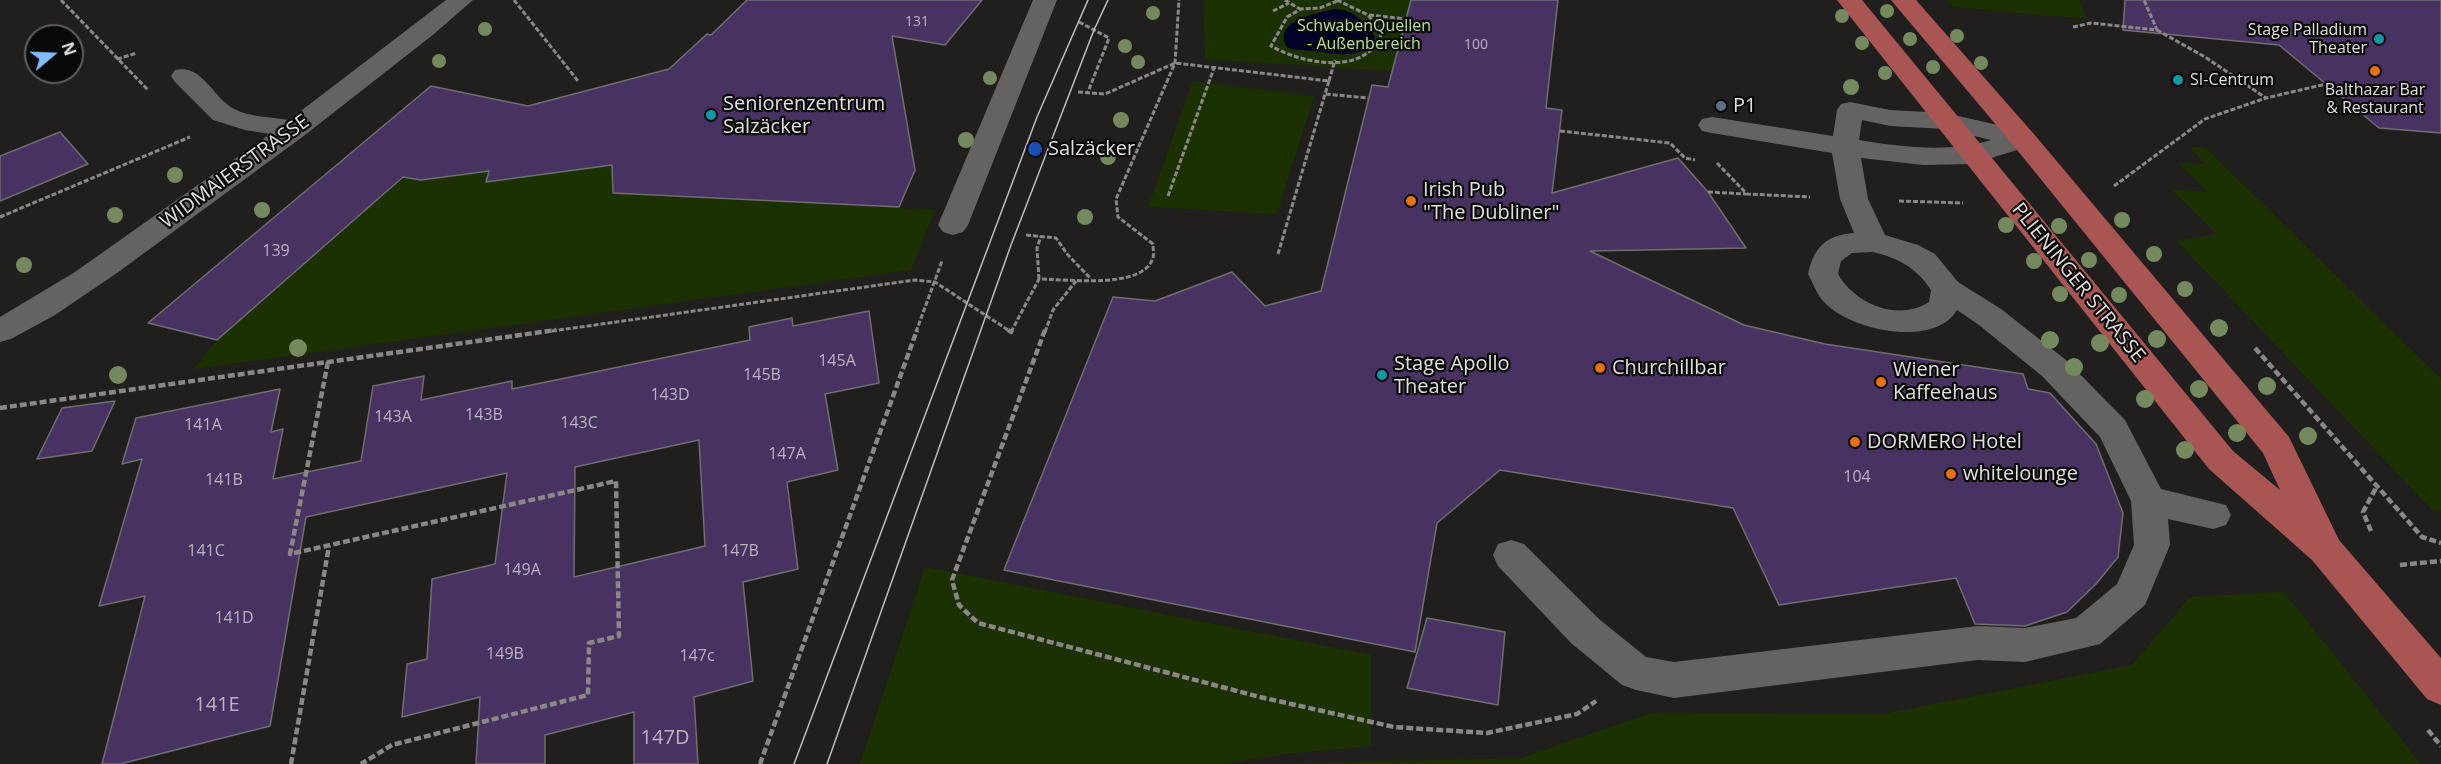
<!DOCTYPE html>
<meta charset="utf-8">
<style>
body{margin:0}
#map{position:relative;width:2441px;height:764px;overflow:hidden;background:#201f1d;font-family:"Open Sans",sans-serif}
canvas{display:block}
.north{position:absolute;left:24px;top:24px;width:60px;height:60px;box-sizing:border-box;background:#090908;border:2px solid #5f5f5e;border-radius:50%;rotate:71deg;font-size:16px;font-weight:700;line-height:24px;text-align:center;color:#e0dfde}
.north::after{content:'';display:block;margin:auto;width:21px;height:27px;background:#83bcfb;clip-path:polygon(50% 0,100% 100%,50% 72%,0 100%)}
</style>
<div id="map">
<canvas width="2441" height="764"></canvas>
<div class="north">N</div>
</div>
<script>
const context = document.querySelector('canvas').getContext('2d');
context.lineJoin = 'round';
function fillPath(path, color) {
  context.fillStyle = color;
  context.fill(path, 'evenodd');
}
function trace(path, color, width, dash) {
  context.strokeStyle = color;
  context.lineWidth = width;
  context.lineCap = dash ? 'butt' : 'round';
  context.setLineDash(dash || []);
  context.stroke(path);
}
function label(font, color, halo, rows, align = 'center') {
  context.font = font + ' "Open Sans",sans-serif';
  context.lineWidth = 4.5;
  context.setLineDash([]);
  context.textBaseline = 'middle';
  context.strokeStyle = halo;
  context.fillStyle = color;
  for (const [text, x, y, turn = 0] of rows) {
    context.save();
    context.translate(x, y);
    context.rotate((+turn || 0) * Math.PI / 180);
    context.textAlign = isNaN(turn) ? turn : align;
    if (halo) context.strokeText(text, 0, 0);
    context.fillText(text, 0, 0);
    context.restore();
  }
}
const green = new Path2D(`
 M1204 0H1411L1392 71 1205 59Z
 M1948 0H2079L2087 19 1954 7Z
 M1193 81 1314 96 1277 214 1148 207Z
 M2190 147H2205L2441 379V510L2433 511 2177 241 2217 234 2171 189 2208 192 2178 163 2205 164Z
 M612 165 614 193 935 210 911 270 194 369 217 340 403 177 421 180 489 171 486 182Z
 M925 567 1371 655V746L1284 754 1224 764H860Z
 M2284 592 2421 764H1274L1521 758 1651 713 1883 714 2132 665 2190 597Z`);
const water = new Path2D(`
 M1334 9C1354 9 1364 22 1375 37 1364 61 1336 54 1315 51 1305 50 1296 51 1287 47 1271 20 1318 14 1334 9Z`);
const building = new Path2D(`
 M747 0H982L945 45 892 36 915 170 899 207 613 193 612 165 486 182 489 171 421 180 403 177 217 340 148 323 431 86 528 106 669 69 707 34 711 35Z
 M1411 0H1558L1546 108 1562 110 1552 193 1678 158 1708 192 1746 248 1590 251 1744 325 1825 344 2023 374 2028 389 2050 393 2096 444 2123 513 2118 557 2096 584 2067 612 2025 626 1975 624 1956 578 1779 605 1733 508 1500 470 1437 523 1415 652 1004 570 1113 297 1155 301 1232 272 1265 306 1321 291 1372 85 1388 87Z
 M2125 0H2441V133L2379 128 2279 45 2123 30Z
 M60 132 88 164 0 201V156Z
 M869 311 879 383 825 394 838 470 787 482 798 569 743 582 753 681 694 697 698 764H634V712L545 735V764H476L480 697 402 717 407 664 427 659 432 579 495 564 507 473 306 517 270 726 120 764H102L145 596 99 606 142 459 122 464 136 418 280 389 271 432 283 429 273 479 361 461 373 386 424 376 421 400 512 381V389L750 340 749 327 792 318 793 326ZM699 440 705 546 574 577 575 467Z
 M115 401 92 451 37 459 62 408Z
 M1427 618 1505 632 1498 705 1407 688Z`);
const pathFar1 = new Path2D(`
 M61 0 148 90
 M514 0 578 81
 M1285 0 1300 9
 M1337 0 1368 15 1381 32 1380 43C1372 49 1365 56 1356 59 1330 68 1294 59 1271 46L1287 17 1301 9 1320 8 1337 1
 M1273 11 1289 3
 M1369 15 1406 19
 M1079 22 1109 38 1088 92
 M2073 27 2091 23 2157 30 2144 0
 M2157 30 2205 57 2266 98
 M117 59 137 53
 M1329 81 1335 60
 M1078 92 1105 94 1175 63 1329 81 1325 94 1368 98
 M1560 131 1670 143 1685 158 1695 160
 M1717 163 1747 194 1810 197
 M2114 186 2205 119 2266 98 2326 84
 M1708 192 1746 194
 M1168 196 1214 68
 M1899 201 1963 203
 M0 217 190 137
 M1026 235 1056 238 1068 255 1091 279
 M1278 254 1325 94
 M1039 279 1037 248 1041 236
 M545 332 915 280 935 282 1011 332
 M916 332 942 261
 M1011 332 1039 279C1066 279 1143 290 1153 258 1154 254 1153 248 1153 244L1118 217 1116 199 1175 63 1179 0
 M1045 332 1053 310 1076 281`);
const path = new Path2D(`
 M1008 330 1011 332 1012 330
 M1045 330 952 580 959 605 978 623 1260 697 1394 727 1487 733 1577 714 1596 701
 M2255 348 2422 537 2441 543
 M328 362 290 554 616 481 619 636 589 643 588 695 392 745 361 764
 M0 408 556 330
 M2371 531 2363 512 2377 486
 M2400 565 2441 561
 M2428 730 2441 746
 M291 764 329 546
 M760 764 917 330`);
const minor = new Path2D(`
 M446 0H473L434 34 305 135 117 273 55 315 11 339 0 342V317L75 272 270 134 245 130 213 120 175 82 171 76 175 70C203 64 213 98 234 109 250 117 271 117 289 120Z
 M1033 0H1057L968 225 963 232 953 235 943 232 938 225Z
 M1850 102 1890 110 1945 113 2033 133 2037 139 2033 145 1972 164 1923 165 1861 158 1868 199 1885 235 1918 245 1935 254 1958 282 2001 309 2066 360 2125 420 2161 489 2226 505 2231 515 2226 525 2213 529 2168 519 2170 545 2145 605 2100 644 2025 662 1978 660 1674 698 1636 690 1622 685 1571 643 1498 566 1493 555 1498 544 1511 540 1524 544 1599 619 1646 657 1674 662 1978 626 2025 628 2076 618 2117 584 2134 545 2131 501 2100 437 2042 376 1979 325 1957 310C1934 349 1849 330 1824 302 1817 295 1813 283 1808 274 1814 247 1826 235 1854 233L1840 199 1832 153 1712 133 1702 131 1698 125 1702 119 1712 117 1833 136 1837 110 1841 104ZM1862 120 1890 126 1945 129 1991 140C1949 153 1902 147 1859 140ZM1873 252C1898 258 1917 268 1931 290L1929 302C1898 322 1855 304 1838 274L1841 261 1852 253Z`);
const major = new Path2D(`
 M1837 0H1862L2233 451 2280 490 2263 453 2013 145 1891 0H1916L2033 133 2289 437 2339 540 2441 658V705L2427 699 2312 560 2209 469Z`);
const tram = new Path2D(`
 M794 764 1037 117 1088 0
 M827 764 1011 245 1094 30 1108 0`);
const trees = [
 [1887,11,7],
 [1153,13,7],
 [1842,16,7],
 [485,29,7],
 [1957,36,7],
 [1910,39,7],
 [1862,43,7],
 [1125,46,7],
 [439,61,7],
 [1138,62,7],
 [1981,63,7],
 [1933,67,7],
 [1885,73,7],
 [990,78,7],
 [1851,87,8],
 [1121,120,8],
 [966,140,8],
 [1108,157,8],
 [175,175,8],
 [262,210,8],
 [115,215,8],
 [1085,217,8],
 [2122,220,8],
 [2006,225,8],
 [2059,226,8],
 [2154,254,8],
 [2089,260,8],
 [2034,261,8],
 [24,265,8],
 [2185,289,8],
 [2060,294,8],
 [2119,295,8],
 [2219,328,9],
 [2157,339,9],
 [2050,340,9],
 [2100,343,9],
 [298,348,9],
 [2074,367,9],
 [118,375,9],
 [2267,386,9],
 [2199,389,9],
 [2145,399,9],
 [2237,433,9],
 [2308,436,9],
 [2185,450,9]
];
const markers = [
 [2379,39,6,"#0f9aa8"],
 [2375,71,6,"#e8710a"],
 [2178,80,6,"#0f9aa8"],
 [1721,106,6,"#5c6f8a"],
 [711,115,6,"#0f9aa8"],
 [1035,149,8,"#1a4fb4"],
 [1411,201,6,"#e8710a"],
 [1600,368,6,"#e8710a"],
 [1382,375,6,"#0f9aa8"],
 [1881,382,6,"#e8710a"],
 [1855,442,6,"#e8710a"],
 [1951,474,6,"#e8710a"]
];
const farNumbernames = [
 ["131",917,22],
 ["100",1476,45]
];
const farParknames = [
 ["SchwabenQuellen",1364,26],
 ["- Außenbereich",1364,44]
];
const farPoinames = [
 ["Stage Palladium",2367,30],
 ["Theater",2367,48],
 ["SI-Centrum",2190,80,"left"],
 ["Balthazar Bar",2375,90,"center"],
 ["& Restaurant",2375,108,"center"]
];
const numberNames = [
 ["139",276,251],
 ["145A",837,361],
 ["145B",762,375],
 ["143D",670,395],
 ["143B",484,415],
 ["143A",393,417],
 ["143C",579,423],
 ["141A",203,425],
 ["147A",787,454],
 ["104",1857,477],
 ["141B",224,480],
 ["141C",206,551],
 ["147B",740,551],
 ["149A",522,570],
 ["141D",234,618],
 ["149B",505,654],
 ["147c",697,656]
];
const poiNames = [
 ["Seniorenzentrum",723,104],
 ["Salzäcker",723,127],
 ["P1",1733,106],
 ["Salzäcker",1048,149],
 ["Irish Pub",1423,190],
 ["\"The Dubliner\"",1423,213],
 ["Stage Apollo",1394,364],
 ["Theater",1394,387],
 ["Churchillbar",1612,368],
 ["Wiener",1893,370],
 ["Kaffeehaus",1893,393],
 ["DORMERO Hotel",1867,442],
 ["whitelounge",1963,474]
];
const streetNames = [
 ["WIDMAIERSTRASSE",235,172,-36],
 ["PLIENINGER STRASSE",2078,283,51]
];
const nearNumbernames = [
 ["141E",217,705],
 ["147D",665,738]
];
fillPath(green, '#1c3102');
fillPath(water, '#000228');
fillPath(building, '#483262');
trace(building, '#6f6e71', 1.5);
trace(pathFar1, '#898887', 3, [5, 2]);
trace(path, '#898887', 4.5, [7, 3]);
fillPath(minor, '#646361');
fillPath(major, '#a95554');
trace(tram, '#bfbebd', 1.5);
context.fillStyle = '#748a5e';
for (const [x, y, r] of trees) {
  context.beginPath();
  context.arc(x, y, r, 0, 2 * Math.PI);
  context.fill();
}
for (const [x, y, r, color] of markers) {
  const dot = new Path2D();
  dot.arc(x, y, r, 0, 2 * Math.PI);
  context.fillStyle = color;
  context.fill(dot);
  trace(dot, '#090908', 2);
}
label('14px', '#bab4bf', null, farNumbernames);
label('16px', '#b8e293', '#090908', farParknames);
label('16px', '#e0dfde', '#090908', farPoinames, 'right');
label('16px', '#bab4bf', null, numberNames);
label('20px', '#e0dfde', '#090908', poiNames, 'left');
label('20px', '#e0dfde', '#090908', streetNames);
label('20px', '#bab4bf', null, nearNumbernames);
</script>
